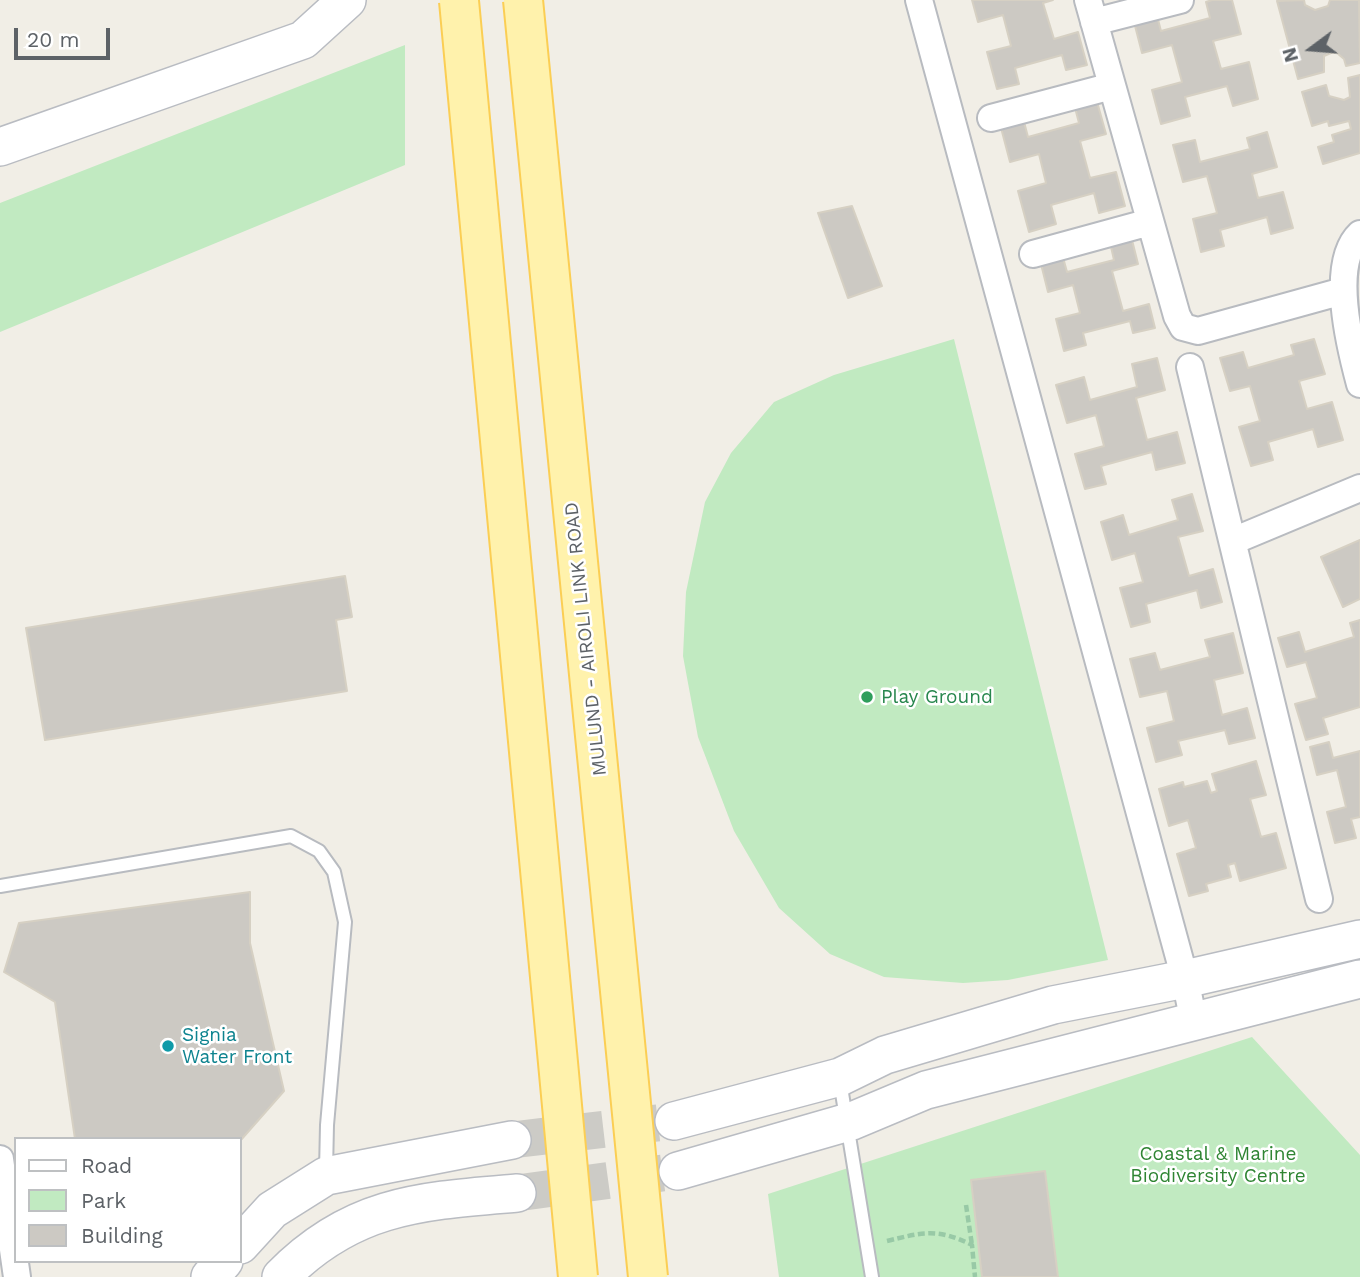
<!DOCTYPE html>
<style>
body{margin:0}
#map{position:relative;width:1360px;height:1277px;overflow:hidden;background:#f1eee6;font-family:"Work Sans",sans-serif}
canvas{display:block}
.legend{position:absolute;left:14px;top:1137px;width:228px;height:126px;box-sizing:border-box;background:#fff;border:2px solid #bec0c2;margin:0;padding:9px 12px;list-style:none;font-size:21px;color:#5d6267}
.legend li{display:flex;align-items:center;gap:14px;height:35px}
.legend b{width:35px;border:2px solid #bec0c2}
.north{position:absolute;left:1276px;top:14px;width:70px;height:70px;-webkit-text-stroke:5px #fff;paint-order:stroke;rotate:254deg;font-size:19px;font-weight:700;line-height:28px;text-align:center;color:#5d6267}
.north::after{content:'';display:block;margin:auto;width:24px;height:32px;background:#5d6267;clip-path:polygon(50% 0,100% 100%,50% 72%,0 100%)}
.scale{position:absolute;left:14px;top:28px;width:96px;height:32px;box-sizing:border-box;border:4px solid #5d6267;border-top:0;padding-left:9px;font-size:21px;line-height:24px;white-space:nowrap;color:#5d6267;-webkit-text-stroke:5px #fff;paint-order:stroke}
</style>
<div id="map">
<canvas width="1360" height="1277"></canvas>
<ul class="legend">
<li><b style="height:9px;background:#fff"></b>Road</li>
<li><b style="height:19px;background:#c1eac1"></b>Park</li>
<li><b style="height:19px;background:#ccc9c3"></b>Building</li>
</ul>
<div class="north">N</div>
<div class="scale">20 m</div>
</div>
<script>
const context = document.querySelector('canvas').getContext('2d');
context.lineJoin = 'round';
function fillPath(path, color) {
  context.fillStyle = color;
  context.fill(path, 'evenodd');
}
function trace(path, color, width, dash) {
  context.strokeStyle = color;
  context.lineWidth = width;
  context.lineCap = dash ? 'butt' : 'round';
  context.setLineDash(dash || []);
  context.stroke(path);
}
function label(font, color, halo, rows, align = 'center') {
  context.font = font + ' "Work Sans",sans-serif';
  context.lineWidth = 5;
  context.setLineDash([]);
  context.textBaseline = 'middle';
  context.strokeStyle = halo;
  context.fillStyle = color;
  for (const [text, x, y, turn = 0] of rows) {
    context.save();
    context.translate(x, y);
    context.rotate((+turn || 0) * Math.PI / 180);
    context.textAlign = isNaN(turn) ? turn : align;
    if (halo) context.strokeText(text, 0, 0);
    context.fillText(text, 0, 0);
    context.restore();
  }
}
const green = new Path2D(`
 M405 45V165L0 332V203Z
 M954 339 1108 960 1008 980 963 983 884 977 830 954 779 908 734 831 698 737 683 656 686 592 705 502 731 453 774 402 834 375Z
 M1252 1037 1360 1155V1277H779L768 1194Z`);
const building = new Path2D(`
 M972 0H1053L1043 3 1054 39 1078 32 1087 65 1066 70 1062 55 1015 68 1019 84 997 89 987 52 1011 46 1003 15 978 22Z
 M1212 0H1232L1241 34 1213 41 1221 69 1249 62 1258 99 1233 106 1227 86 1185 97 1190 116 1161 124 1152 90 1182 82 1172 45 1142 53 1133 18 1156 12 1161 31 1210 18 1206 2Z
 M1304 0 1305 5 1315 10 1328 6 1330 0H1359L1360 63 1346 66 1344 59 1337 53H1331L1324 56V72L1298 79 1277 1Z
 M1360 75V153L1323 164 1318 147 1334 142 1332 135 1351 129 1349 121 1329 126 1328 121 1312 126 1302 92 1326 85 1329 96 1344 100 1350 97 1348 78Z
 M1096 98 1106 134 1080 141 1090 178 1116 172 1125 206 1099 213 1094 193 1051 205 1056 224 1029 232 1018 191 1046 183 1039 154 1010 162 1000 124 1023 118 1028 137 1079 123 1074 104Z
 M1267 132 1277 167 1252 174 1258 198 1283 192 1293 228 1271 234 1267 217 1220 230 1224 246 1201 252 1193 219 1217 213 1207 176 1183 182 1173 145 1195 140 1200 162 1250 149 1247 138Z
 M852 206 882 286 848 298 818 213Z
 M1130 232 1138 264 1112 271 1123 311 1149 304 1155 328 1133 333 1130 321 1083 333 1086 345 1064 351 1056 319 1080 313 1073 285 1048 292 1039 256 1061 250 1067 272 1114 260 1109 238Z
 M1314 339 1325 374 1299 381 1307 409 1332 402 1343 440 1318 447 1313 429 1268 442 1273 460 1251 466 1239 427 1260 421 1250 386 1230 391 1220 358 1243 352 1248 368 1294 355 1291 345Z
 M1157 358 1165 390 1136 398 1147 440 1177 432 1185 463 1156 470 1152 452 1101 466 1106 484 1085 489 1075 454 1104 446 1096 415 1067 423 1056 385 1084 377 1090 400 1137 387 1132 364Z
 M1192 494 1203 531 1178 537 1189 576 1213 569 1222 602 1201 608 1197 590 1146 604 1150 622 1131 627 1120 588 1143 582 1135 553 1112 560 1101 522 1123 515 1129 535 1178 520 1172 500Z
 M1360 540V599L1343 607 1321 557Z
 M345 576 352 617 336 620 347 691 45 740 26 628Z
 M1360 620V707L1323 718 1328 734 1306 740 1295 704 1317 698 1306 662 1287 667 1278 638 1299 632 1305 652 1354 637 1350 623Z
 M1233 633 1243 673 1214 680 1222 715 1247 708 1255 738 1229 744 1225 730 1178 741 1182 755 1156 762 1147 728 1174 721 1167 691 1140 697 1130 659 1155 653 1160 670 1210 657 1205 640Z
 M1329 742 1333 758 1360 751V817L1351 819 1356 838 1335 843 1327 812 1346 807 1337 770 1317 775 1310 747Z
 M1256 761 1266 795 1250 799 1261 837 1276 833 1286 868 1240 881 1235 863 1228 865 1231 877 1206 884 1208 891 1189 896 1177 854 1196 848 1188 820 1169 826 1159 789 1183 782 1184 787 1207 781 1211 793 1217 791 1212 774Z
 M250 892V943L284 1091 240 1141V1139H75L55 1002 4 972 19 923Z
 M1045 1171 1058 1277H982L971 1180Z`);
const secondaryTunnel = new Path2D(`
 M512 1140 674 1121
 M517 1193 670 1172`);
const path = new Path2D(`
 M966 1205 972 1245
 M887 1241C923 1232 938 1228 972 1245L975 1277`);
const lane = new Path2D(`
 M0 886 291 836 319 851 334 872 345 922 327 1125 326 1171
 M840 1081 872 1277`);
const street = new Path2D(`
 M919 0 1185 979 1194 1022
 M1088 0 1177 316 1183 327 1198 331 1343 291
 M1094 22 1180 0
 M991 118 1112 86
 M1360 234C1329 263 1350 347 1360 384
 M1033 254 1150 222
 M1190 367 1319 899
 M1233 541 1360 488
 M0 1159 17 1277`);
const secondary = new Path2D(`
 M0 147 303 40 347 0
 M674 1121 840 1077 885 1055 1053 1005 1185 979 1360 939
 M678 1171 852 1121 926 1090 1360 979
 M240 1245 272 1210 326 1176 512 1140
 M210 1277 224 1261
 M281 1277C352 1204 422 1201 517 1193`);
const primaryBridge = new Path2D(`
 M523 0 648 1277
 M459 1 578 1277`);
const markers = [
 [867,697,7,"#2e9e5b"],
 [168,1046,7,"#0f9aa8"]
];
const streetNames = [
 ["MULUND - AIROLI LINK ROAD",586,639,-96]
];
const leisureNames = [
 ["Play Ground",881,697]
];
const cultureNames = [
 ["Signia",182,1035],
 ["Water Front",182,1057]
];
const parkNames = [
 ["Coastal & Marine",1218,1154],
 ["Biodiversity Centre",1218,1176]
];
fillPath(green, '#c1eac1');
fillPath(building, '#ccc9c3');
trace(building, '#d6d0c3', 2);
trace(secondaryTunnel, '#cccbc6', 37, [37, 18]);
trace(lane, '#b8bbc0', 16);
trace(street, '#b8bbc0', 30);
trace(secondary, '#b9bcc2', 40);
trace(path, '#98c9a6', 4.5, [7, 3.5]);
trace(lane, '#fff', 12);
trace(street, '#fff', 26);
trace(secondary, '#fff', 37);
trace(primaryBridge, '#fbce54', 42, []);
trace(primaryBridge, '#fff2ac', 38);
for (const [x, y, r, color] of markers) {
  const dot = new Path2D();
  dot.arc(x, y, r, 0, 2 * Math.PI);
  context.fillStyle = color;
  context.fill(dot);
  trace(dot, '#fff', 2.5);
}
label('19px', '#5d6267', '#fff', streetNames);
label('19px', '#27864d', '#fff', leisureNames, 'left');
label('19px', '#0d838f', '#fff', cultureNames, 'left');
label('19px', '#2f8533', '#fff', parkNames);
</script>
